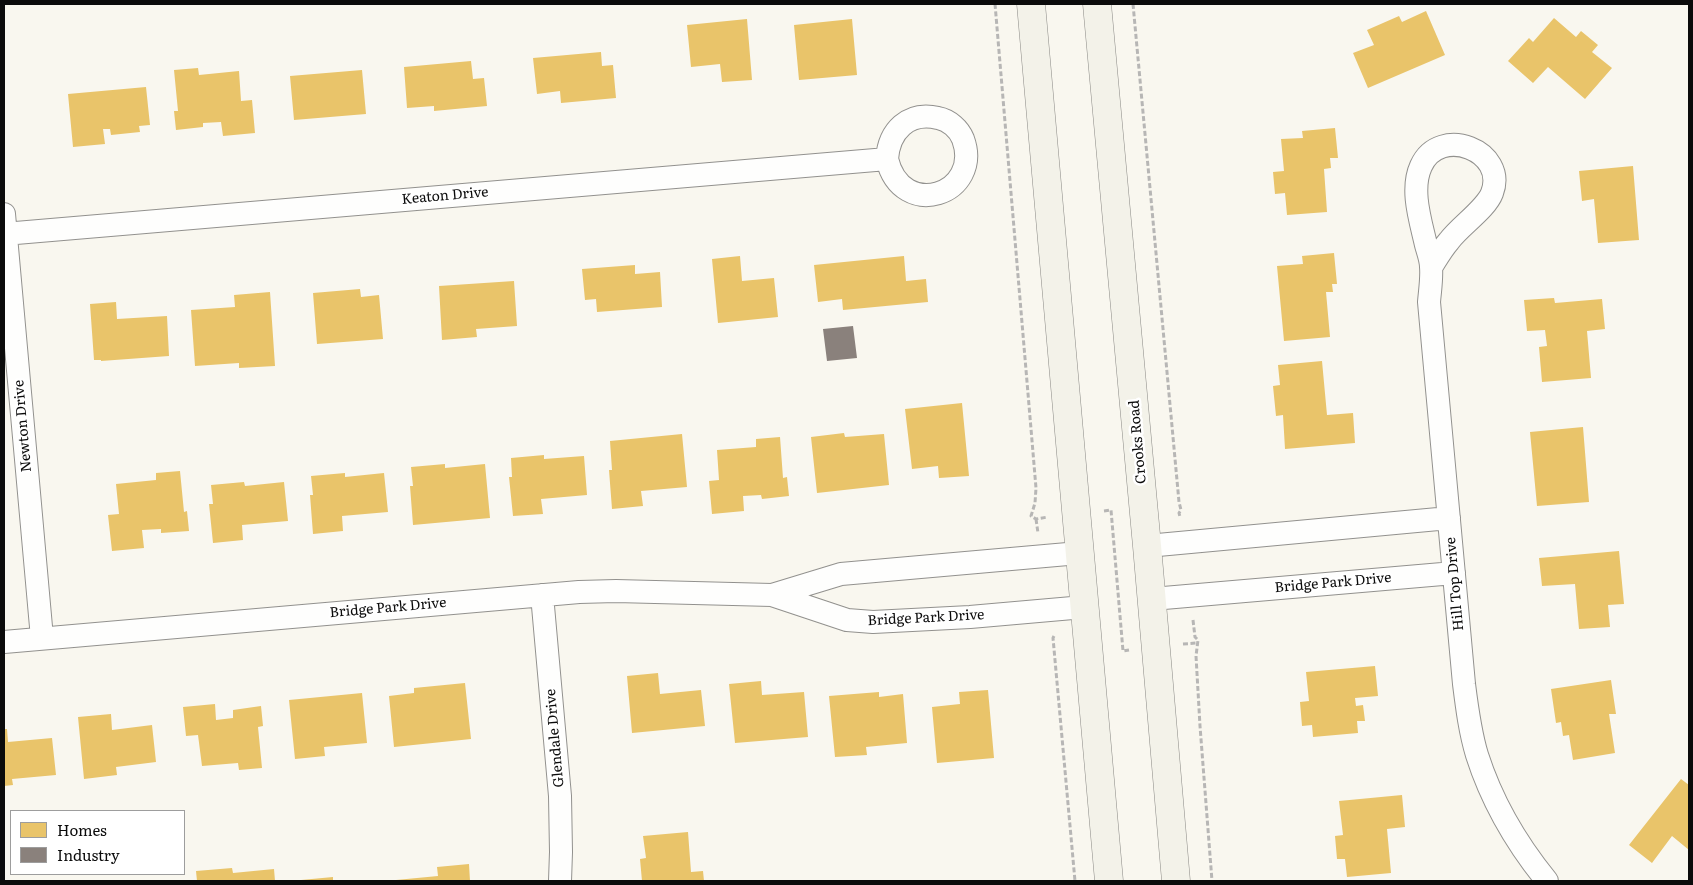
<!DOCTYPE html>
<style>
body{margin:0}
#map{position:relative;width:1693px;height:885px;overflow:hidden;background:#f9f7ef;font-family:Literata,serif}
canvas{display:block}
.frame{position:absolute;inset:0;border:5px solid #0b0b0b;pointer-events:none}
.legend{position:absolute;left:10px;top:810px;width:175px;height:65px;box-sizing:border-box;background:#fff;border:1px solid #9d9d9d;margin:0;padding:6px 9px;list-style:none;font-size:15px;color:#0b0b0b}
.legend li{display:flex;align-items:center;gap:10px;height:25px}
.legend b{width:25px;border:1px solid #9d9d9d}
</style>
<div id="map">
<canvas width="1693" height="885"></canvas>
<div class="frame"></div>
<ul class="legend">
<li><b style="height:14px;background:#e9c46a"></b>Homes</li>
<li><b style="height:14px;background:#8a817c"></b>Industry</li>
</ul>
</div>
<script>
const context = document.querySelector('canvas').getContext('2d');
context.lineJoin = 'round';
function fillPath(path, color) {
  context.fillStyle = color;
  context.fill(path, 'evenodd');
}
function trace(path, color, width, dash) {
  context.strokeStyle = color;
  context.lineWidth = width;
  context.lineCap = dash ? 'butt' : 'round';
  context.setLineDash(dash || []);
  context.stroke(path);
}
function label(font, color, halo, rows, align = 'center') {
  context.font = font + ' Literata,serif';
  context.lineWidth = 5;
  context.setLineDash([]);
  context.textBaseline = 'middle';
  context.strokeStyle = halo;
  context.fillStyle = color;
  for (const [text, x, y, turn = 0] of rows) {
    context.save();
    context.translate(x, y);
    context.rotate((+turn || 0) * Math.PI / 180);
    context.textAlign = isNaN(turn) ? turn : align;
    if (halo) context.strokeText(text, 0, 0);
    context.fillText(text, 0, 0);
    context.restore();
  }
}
const homes = new Path2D(`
 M1426 11 1445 55 1368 88 1353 53 1374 45 1367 30 1399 16 1402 22Z
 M1554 18 1576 37 1581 31 1598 45 1592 52 1612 68 1585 99 1548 67 1533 83 1508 61 1529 38 1533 42Z
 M747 19 752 80 722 82 720 64 691 67 687 25Z
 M852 19 857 75 799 80 794 25Z
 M601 52 602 66 613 65 616 98 561 103 560 91 537 94 533 58Z
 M471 61 473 79 484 78 487 106 434 111V106L407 108 404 67Z
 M198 68 199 75 239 71 241 101 252 100 255 133 223 136 221 122 203 123V127L176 130 174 111H178L174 70Z
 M362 70 366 114 294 120 290 76Z
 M146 87 150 125 139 126 140 132 111 135 110 129H103L105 144 73 147 68 94Z
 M1335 128 1338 158H1330L1331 168 1324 169 1327 212 1287 215 1285 193 1275 194 1273 172 1284 171 1281 139 1303 138 1302 131Z
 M1633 166 1639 240 1598 243 1594 199 1582 201 1579 171Z
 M1334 253 1337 284H1332L1333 292H1326L1330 337 1284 341 1277 266 1303 264 1302 256Z
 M740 256 742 281 774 278 778 317 718 323 712 259Z
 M904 256 906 281 926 279 928 302 843 310 842 299 818 302 814 265Z
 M635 265V274L660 272 662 307 597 312 596 299 585 300 582 269Z
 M514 281 517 326 476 329 477 337 442 340 439 286Z
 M360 289 361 297 379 295 383 339 317 344 313 293Z
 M270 292 275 366 239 368V363L195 366 191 310 235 307 234 295Z
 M1554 298 1555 303 1602 299 1605 329 1587 331 1591 378 1542 382 1539 347 1547 346 1545 330 1527 331 1524 300Z
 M116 302 117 319 167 316 169 356 101 361V360H94L90 304Z
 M1322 361 1327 415 1353 413 1355 443 1285 449 1283 415 1276 416 1273 386 1280 385 1278 365Z
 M962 403 969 476 939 478 938 466 912 469 905 409Z
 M1583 427 1589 502 1537 506 1530 432Z
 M844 433 845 437 884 434 889 485 817 493 811 437Z
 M682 434 687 487 641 491 643 506 612 509 609 470H612L610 441Z
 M780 437 783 478 787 477 789 496 762 499 761 495 743 496 744 511 712 514 709 481 719 480 717 450 756 447V439Z
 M544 455V459L584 456 587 495 541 499 543 514 513 516 509 477H512L511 458Z
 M445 464V468L485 464 490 518 413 525 410 486H413L411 467Z
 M180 471 184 512 187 511 189 531 161 533V529L142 530 144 548 112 551 108 515 119 514 116 484 156 480V473Z
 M345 473V477L384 473 388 512 342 516 343 531 313 534 310 495H313L311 476Z
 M244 482 245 486 284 482 288 521 242 525 243 540 213 543 209 504H213L211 485Z
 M1619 551 1624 604 1608 605 1610 627 1579 629 1575 584 1542 586 1539 558Z
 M1375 666 1378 696 1355 698 1356 706 1363 705 1365 721H1357L1358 733 1313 737 1312 725 1302 726 1300 702 1309 701 1306 672Z
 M658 673 660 694 701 690 705 726 632 733 627 676Z
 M1611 680 1616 714H1609L1615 753 1573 760 1569 735 1563 736 1561 722 1556 723 1551 689Z
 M761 681 762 695 804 692 808 737 735 743 729 684Z
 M465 683 471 739 394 747 389 696 414 693V688Z
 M988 690 994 758 937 763 932 707 960 704 959 692Z
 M879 692V697L903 694 907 743 866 747 867 755 835 757 829 696Z
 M362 693 367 743 324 747 325 756 295 759 289 700Z
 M215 704 216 720 233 718V710L261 706 263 726 258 727 262 768 239 770 238 763 202 766 198 735 186 736 183 707Z
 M111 714 112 730 152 725 156 762 116 767 117 775 84 779 78 717Z
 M4 729H7L8 742 52 738 56 775 12 779 13 785 4 786Z
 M1681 779 1689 785V850L1672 836 1652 863 1629 845Z
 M1402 795 1405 827 1387 829 1391 873 1347 877 1345 859H1337L1335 836 1343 835 1339 801Z
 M688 832 691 872 703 871 704 881H642L640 859 646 858 643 836Z
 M469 864 470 881H396V880L438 876 437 867Z
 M232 868 233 873 274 869 275 881H197L196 871Z
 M333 877V881H301V880Z`);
const industry = new Path2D(`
 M853 326 857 358 827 361 823 329Z`);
const path = new Path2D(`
 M995 4 1036 488 1035 503 1031 516 1036 519 1048 517
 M1133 4 1179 502 1181 510 1179 513 1180 517
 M1104 511 1111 510 1123 651 1129 650
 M1036 519 1038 533
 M1193 620 1195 637 1198 640 1196 656 1200 726 1212 881
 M1054 636 1053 638 1075 881
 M1183 644 1197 643`);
const street = new Path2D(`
 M4 214 42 638
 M4 234 887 159C902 222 983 194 963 139 959 129 949 120 938 118 908 111 889 131 887 159
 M1432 266C1437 258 1442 249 1449 241 1460 226 1486 209 1492 193 1508 151 1440 124 1421 166 1410 190 1421 222 1426 245 1428 252 1431 260 1431 267 1432 278 1430 290 1429 302L1464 684C1467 708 1470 732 1477 755 1492 802 1516 843 1547 881
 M1147 546 1449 518
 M542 595 560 796 561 852 560 881
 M772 595 841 574 1079 553
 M1152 599 1454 573
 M4 642 579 592 616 591 772 595 847 620 873 622 970 617 1084 607`);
const secondary = new Path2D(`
 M1031 4 1109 881
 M1097 4 1147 546 1176 881`);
const streetNames = [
 ["Keaton Drive",445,196,-5],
 ["Newton Drive",23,426,-95],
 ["Crooks Road",1138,442,-95],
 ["Bridge Park Drive",1333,583,-5],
 ["Hill Top Drive",1455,584,-95],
 ["Bridge Park Drive",388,608,-5],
 ["Bridge Park Drive",926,618,-3],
 ["Glendale Drive",555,738,-95]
];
fillPath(homes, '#e9c46a');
fillPath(industry, '#8a817c');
trace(street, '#92918e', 24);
trace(secondary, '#898884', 29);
trace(path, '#b7b6b5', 3, [5, 2.5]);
trace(street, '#fefefd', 22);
trace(secondary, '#f3f2e9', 28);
label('14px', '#0b0b0b', '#fff', streetNames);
</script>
